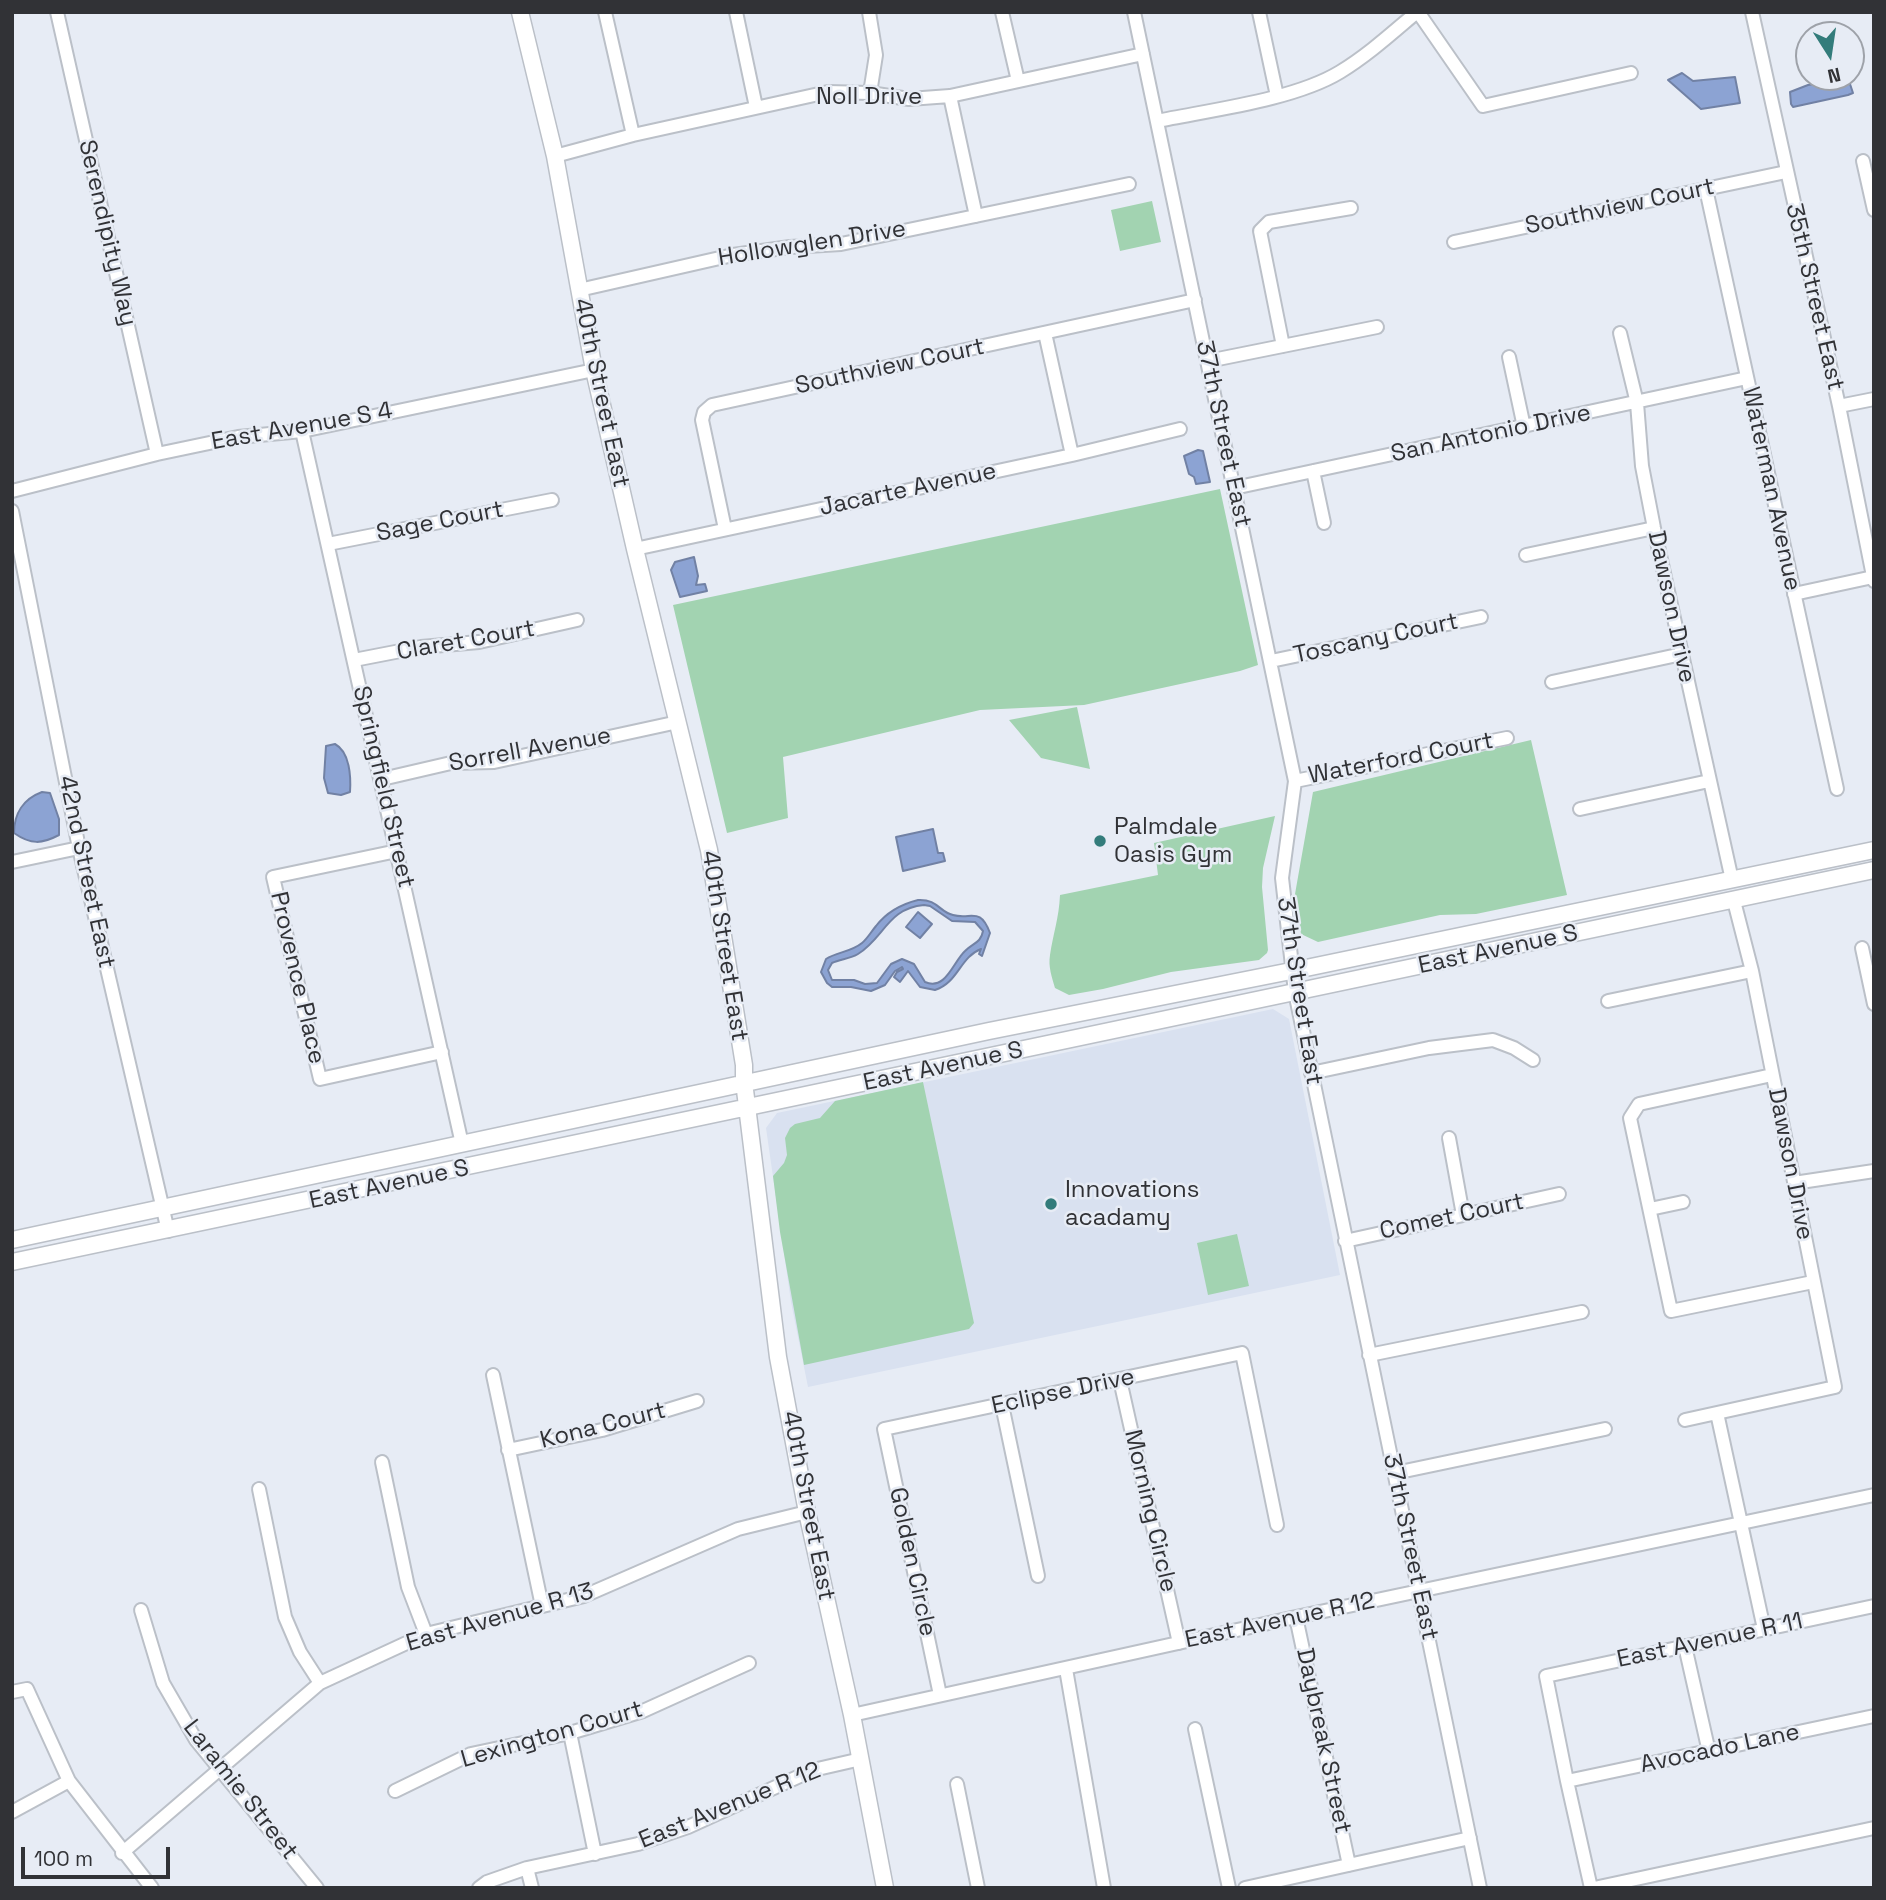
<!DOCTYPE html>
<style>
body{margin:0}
#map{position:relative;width:1886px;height:1900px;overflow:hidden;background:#e7ecf5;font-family:"Space Grotesk",sans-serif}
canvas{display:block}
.frame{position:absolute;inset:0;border:14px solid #313236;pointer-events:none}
.north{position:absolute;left:1795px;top:21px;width:70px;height:70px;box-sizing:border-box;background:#e7ecf5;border:2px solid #9ea2a9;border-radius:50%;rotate:168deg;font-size:19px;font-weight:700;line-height:28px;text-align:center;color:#313236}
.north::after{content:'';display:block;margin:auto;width:24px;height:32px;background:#337c7b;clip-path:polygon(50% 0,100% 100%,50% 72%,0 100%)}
.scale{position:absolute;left:21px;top:1847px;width:149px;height:32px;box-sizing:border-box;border:4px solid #313236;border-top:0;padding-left:9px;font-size:21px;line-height:24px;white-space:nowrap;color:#313236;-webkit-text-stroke:5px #e7ecf5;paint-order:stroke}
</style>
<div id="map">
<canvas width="1886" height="1900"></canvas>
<div class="frame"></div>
<div class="north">N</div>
<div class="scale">100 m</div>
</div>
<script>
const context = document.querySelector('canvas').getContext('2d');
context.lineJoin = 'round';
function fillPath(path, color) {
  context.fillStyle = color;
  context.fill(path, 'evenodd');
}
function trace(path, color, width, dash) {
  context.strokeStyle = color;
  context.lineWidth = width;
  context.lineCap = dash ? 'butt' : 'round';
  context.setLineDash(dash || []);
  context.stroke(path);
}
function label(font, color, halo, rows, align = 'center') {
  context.font = font + ' "Space Grotesk",sans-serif';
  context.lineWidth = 5;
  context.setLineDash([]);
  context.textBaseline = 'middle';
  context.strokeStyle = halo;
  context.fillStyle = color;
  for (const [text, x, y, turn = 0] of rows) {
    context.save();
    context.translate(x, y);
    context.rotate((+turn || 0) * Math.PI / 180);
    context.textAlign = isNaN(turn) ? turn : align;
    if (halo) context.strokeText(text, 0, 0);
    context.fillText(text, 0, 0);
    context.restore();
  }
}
const built = new Path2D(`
 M1273 1009 1289 1019 1340 1275 808 1387 791 1302 766 1128 777 1113Z`);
const green = new Path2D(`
 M1152 201 1161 242 1120 251 1111 210Z
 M1220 489 1258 665 1240 671 1084 705 980 710 783 757 788 818 727 833 673 605Z
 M1077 707 1090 769 1041 758 1009 720Z
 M1531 740 1567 895 1476 914 1440 915 1318 942 1301 934 1295 894 1313 792Z
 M1275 816 1263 868 1262 887 1268 950 1267 953 1259 960 1171 972 1103 989 1069 995 1055 988C1052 977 1048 967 1050 955 1053 934 1059 918 1060 895L1158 875 1154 843Z
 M923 1082 974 1323 969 1329 804 1365 780 1232 773 1176 784 1163 787 1155 785 1138 790 1128 795 1124 820 1118 835 1101Z
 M1237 1234 1249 1286 1208 1295 1197 1243Z`);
const water = new Path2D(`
 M1682 73 1693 81 1735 77 1740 103 1701 109 1668 80Z
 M1848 78 1853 93 1848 95 1793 107 1791 104 1790 92 1808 85Z
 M1198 450 1203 451 1210 482 1196 484 1194 477 1189 474 1184 456Z
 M694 557 698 576 696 585 705 584 707 591 680 597 671 570 675 562Z
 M335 744C350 752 351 777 350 792L341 795 328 793 324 778 326 746Z
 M42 792 50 793 59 819V835C42 844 31 845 14 833 14 814 23 799 42 792Z
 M933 829 938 853H943L945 861 903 871 896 837Z
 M918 900C938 899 939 912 953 915 971 920 980 906 990 933L982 956 979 954 981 949C960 957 958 983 935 990L920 987 908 971 900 982 894 977 897 972 903 969 902 967 895 971 885 985 871 991 851 987H832L827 983 821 972 826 959C837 952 851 952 862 943 867 939 871 932 876 926 886 913 902 904 918 900ZM924 905 930 906 952 921 975 922 983 931C981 943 973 943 965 951 953 962 946 991 925 982L914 964 902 959 891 964 877 983 865 984 854 980H832L828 970 832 963C840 959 850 959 858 954 884 938 888 908 924 905Z
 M918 912 932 924 920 938 906 927Z`);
const minor = new Path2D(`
 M57 12 157 454
 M605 12 633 135
 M736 12 756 107
 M869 12 876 55 870 93
 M1002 12 1018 81
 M1134 12 1295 781 1282 878 1295 992 1480 1888
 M1259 12 1277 96
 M1418 12 1483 106 1631 73
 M1752 12 1839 406 1874 581
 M950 96 976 216
 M1157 121C1210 110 1294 100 1340 72 1368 55 1392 33 1417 12
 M555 156 633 135 828 92 870 93 909 99 950 96 1143 54
 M1863 161 1874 210
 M1706 189 1837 789
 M1454 242 1786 172
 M579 290 733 255 790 247 841 244 1129 184
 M1045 333 1072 455
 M1620 333 1637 403 1642 466 1654 528 1732 880
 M1283 346 1260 231 1269 222 1351 208
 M1509 357 1524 427
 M1208 361 1377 327
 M1839 406 1874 399
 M302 431 462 1144
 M1313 471 1324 523
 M1234 488 1747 378
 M12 491 157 454 238 437 302 431 594 370
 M12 511 79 848 168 1231
 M725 529 702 420 704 412 712 405 1195 300
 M328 544 552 500
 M635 549 1072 455 1180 429
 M1526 555 1654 528
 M1794 594 1873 577
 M354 660 421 647 479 642 577 620
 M1271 661 1481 617
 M1552 682 1682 654
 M382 779 451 763 494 762 678 722
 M1295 781 1507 738
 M1580 809 1709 781
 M397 851 273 877 320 1079 442 1052
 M12 862 79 848
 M1862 948 1874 1004
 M1608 1001 1752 971
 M1311 1073 1429 1048 1493 1040 1514 1048 1533 1060
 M1772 1075 1639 1104 1630 1118 1671 1311 1813 1282
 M1449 1138 1463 1215
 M1794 1183 1874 1171
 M1650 1209 1683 1202
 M1345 1241 1559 1194
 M1369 1355 1582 1312
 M493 1375 542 1606
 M1120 1380 1179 1643
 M1002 1405 1038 1576
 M1717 1413 1764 1629
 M1685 1420 1835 1387 1752 971 1734 901
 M508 1450 602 1430 697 1401
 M382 1462 408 1587 426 1634
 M1395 1473 1605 1429
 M259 1489 285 1617 300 1652 320 1683
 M141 1610 163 1683 196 1740 317 1888
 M1296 1617 1349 1865
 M1685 1646 1709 1752
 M1066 1669 1104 1888
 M12 1692 27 1689 69 1781 152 1888
 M940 1695 884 1429 1242 1353 1277 1525
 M852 1715 1296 1617 1874 1495
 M1195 1729 1229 1888
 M570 1733 595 1854
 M1567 1781 1874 1716
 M957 1784 978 1888
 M395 1791 471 1754 570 1733 643 1711 749 1663
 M12 1812 69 1781
 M122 1853 320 1683 426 1634 584 1596 738 1529 807 1512
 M527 1868 532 1888
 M479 1888 487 1882 527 1868 638 1844 688 1827 813 1770 861 1759
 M1245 1888 1470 1838
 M1591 1888 1567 1781 1546 1676 1874 1606
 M1594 1888 1874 1828`);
const major = new Path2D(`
 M520 12 555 156 594 370 635 549 709 850 744 1065V1082L778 1357 807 1512 852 1715 885 1888
 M12 1240 989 1031 1306 968 1874 850
 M12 1262 1874 870`);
const markers = [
 [1100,841,7,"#337c7b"],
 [1051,1204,7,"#337c7b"]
];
const streetNames = [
 ["Noll Drive",869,97],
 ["Southview Court",1620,207,-12],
 ["Serendipity Way",107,233,77],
 ["Hollowglen Drive",812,244,-9],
 ["35th Street East",1814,297,77],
 ["Southview Court",890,367,-12],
 ["40th Street East",601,393,78],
 ["East Avenue S 4",302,427,-10],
 ["37th Street East",1223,434,78],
 ["San Antonio Drive",1491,434,-12],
 ["Waterman Avenue",1771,489,78],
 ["Jacarte Avenue",908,490,-12],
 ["Sage Court",440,522,-11],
 ["Dawson Drive",1671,607,78],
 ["Toscany Court",1376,639,-12],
 ["Claret Court",466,641,-10],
 ["Sorrell Avenue",530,750,-10],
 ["Waterford Court",1401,759,-11],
 ["Springfield Street",383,787,77],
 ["42nd Street East",86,872,78],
 ["40th Street East",724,946,81],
 ["East Avenue S",1498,950,-12],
 ["Provence Place",297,978,77],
 ["37th Street East",1299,991,81],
 ["East Avenue S",943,1067,-12],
 ["Dawson Drive",1790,1164,79],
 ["East Avenue S",389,1185,-12],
 ["Comet Court",1452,1217,-12],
 ["Eclipse Drive",1063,1392,-12],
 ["Kona Court",603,1426,-14],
 ["40th Street East",808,1506,79],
 ["Morning Circle",1150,1511,77],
 ["37th Street East",1410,1547,78],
 ["Golden Circle",912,1562,78],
 ["East Avenue R 13",500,1618,-16],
 ["East Avenue R 12",1280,1621,-12],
 ["East Avenue R 11",1710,1641,-12],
 ["Lexington Court",552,1735,-16],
 ["Daybreak Street",1323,1741,78],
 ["Avocado Lane",1720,1749,-12],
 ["Laramie Street",240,1790,52],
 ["East Avenue R 12",730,1806,-22]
];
const poiNames = [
 ["Palmdale",1114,827],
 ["Oasis Gym",1114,855],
 ["Innovations",1065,1190],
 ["acadamy",1065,1218]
];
fillPath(built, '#d9e1f0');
fillPath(green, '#a2d3b1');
fillPath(water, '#8ca3d3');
trace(water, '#7181a4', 2);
trace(minor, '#bbc0c8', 16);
trace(major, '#bbc0c8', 19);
trace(minor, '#fff', 12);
trace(major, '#fff', 16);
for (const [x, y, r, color] of markers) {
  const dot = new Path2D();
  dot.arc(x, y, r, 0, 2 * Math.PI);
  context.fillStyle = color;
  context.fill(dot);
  trace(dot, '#e7ecf5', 2.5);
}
label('24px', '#313236', '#e7ecf5', streetNames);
label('24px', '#313236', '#e7ecf5', poiNames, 'left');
</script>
